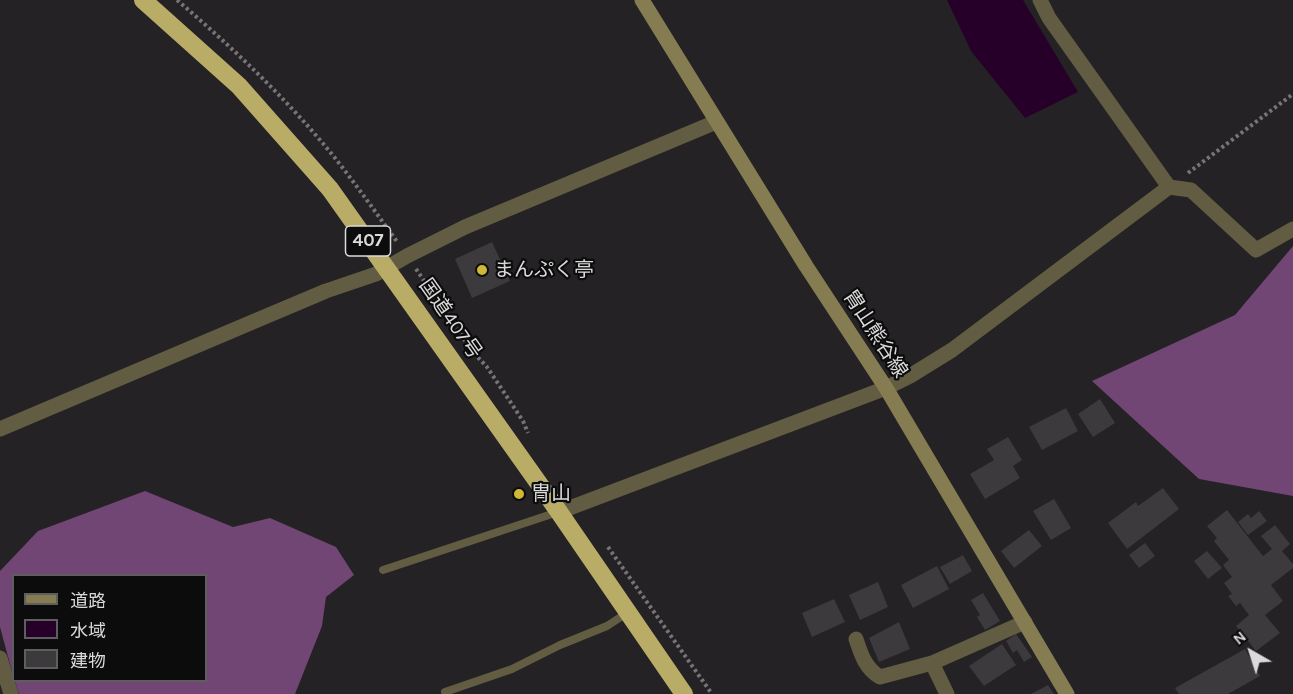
<!DOCTYPE html>
<meta charset="utf-8">
<style>
body{margin:0}
#map{position:relative;width:1293px;height:694px;overflow:hidden;background:#242224;font-family:Karla,"Noto Sans JP",sans-serif}
canvas{display:block}
.legend{position:absolute;left:12px;top:574px;width:195px;height:108px;box-sizing:border-box;background:#0d0c0d;border:2px solid #5f5e5f;margin:0;padding:8px 10px;list-style:none;font-size:18px;color:#dbdadb}
.legend li{display:flex;align-items:center;gap:12px;height:30px}
.legend b{width:30px;border:2px solid #5f5e5f}
.north{position:absolute;left:1221px;top:622px;width:60px;height:60px;-webkit-text-stroke:4px #0d0c0d;paint-order:stroke;rotate:321deg;font-size:16px;font-weight:700;line-height:24px;text-align:center;color:#dbdadb}
.north::after{content:'';display:block;margin:auto;width:21px;height:27px;background:#dbdadb;clip-path:polygon(50% 0,100% 100%,50% 72%,0 100%)}
</style>
<div id="map">
<canvas width="1293" height="694"></canvas>
<ul class="legend">
<li><b style="height:8px;background:#857c51"></b>道路</li>
<li><b style="height:16px;background:#27002a"></b>水域</li>
<li><b style="height:16px;background:#3c3a3c"></b>建物</li>
</ul>
<div class="north">N</div>
</div>
<script>
const context = document.querySelector('canvas').getContext('2d');
context.lineJoin = 'round';
function fillPath(path, color) {
  context.fillStyle = color;
  context.fill(path, 'evenodd');
}
function trace(path, color, width, dash) {
  context.strokeStyle = color;
  context.lineWidth = width;
  context.lineCap = dash ? 'butt' : 'round';
  context.setLineDash(dash || []);
  context.stroke(path);
}
function label(font, color, halo, rows, align = 'center') {
  context.font = font + ' Karla,"Noto Sans JP",sans-serif';
  context.lineWidth = 4.5;
  context.setLineDash([]);
  context.textBaseline = 'middle';
  context.strokeStyle = halo;
  context.fillStyle = color;
  for (const [text, x, y, turn = 0] of rows) {
    context.save();
    context.translate(x, y);
    context.rotate((+turn || 0) * Math.PI / 180);
    context.textAlign = isNaN(turn) ? turn : align;
    if (halo) context.strokeText(text, 0, 0);
    context.fillText(text, 0, 0);
    context.restore();
  }
}
const forest = new Path2D(`
 M1293 246V496L1199 479 1092 381 1235 315Z
 M145 491 233 527 270 518 336 547 354 575 326 597 322 626 295 694H19L15 681 206 680V576H14L13 675 0 627V571L38 531Z`);
const water = new Path2D(`
 M947 0H1023L1078 92 1025 118 971 51Z`);
const building = new Path2D(`
 M492 242 510 281 472 298 455 259Z
 M1100 399 1115 423 1093 437 1078 414Z
 M1066 408 1078 431 1042 450 1029 427Z
 M1008 437 1022 460 1013 466 1020 478 985 499 970 474 994 460 987 449Z
 M1163 488 1179 509 1127 549 1108 523 1136 502 1138 506Z
 M1054 499 1071 528 1051 540 1033 511Z
 M1227 510 1263 556 1272 549 1261 536 1275 525 1290 544 1282 551 1293 564V568L1271 585 1283 601 1265 615 1280 633 1256 651 1236 626 1249 615 1240 603 1236 606 1228 596 1232 594 1224 583 1232 577 1223 565 1229 560 1214 541 1217 538 1207 526Z
 M1259 511 1267 521 1248 535 1238 522 1248 514 1251 518Z
 M1029 530 1042 546 1014 568 1001 551Z
 M1145 543 1155 556 1139 568 1129 555Z
 M1207 551 1222 568 1208 579 1194 561Z
 M963 555 972 571 950 584 940 567Z
 M937 566 949 589 913 608 901 585Z
 M878 582 888 607 860 620 849 595Z
 M983 593 1000 621 985 630 977 617 980 615 971 600Z
 M834 599 845 622 812 637 802 613Z
 M899 622 910 649 879 662 869 638Z
 M1016 634 1032 657 1024 662 1017 650 1013 653 1006 641Z
 M1002 644 1016 665 984 686 969 666Z
 M1245 649 1260 676 1228 694H1179L1175 688Z
 M1048 685 1054 694H1031Z`);
const path = new Path2D(`
 M177 0C234 49 288 100 335 158 357 186 377 214 398 243
 M1188 173 1293 94
 M416 269 472 351 487 367 523 421 528 433
 M608 547 712 694`);
const lane = new Path2D(`
 M383 570 558 512
 M445 692 512 669 560 645 607 626 627 613`);
const street = new Path2D(`
 M1040 0 1049 18 1169 187
 M0 429 262 318 326 291 376 274 407 256 465 227 716 122
 M559 512 886 388 910 376 952 350 1169 187 1191 190 1256 250 1293 229
 M856 639C861 654 865 668 880 677L932 663 1025 622
 M0 658 11 694
 M932 663 947 694`);
const secondary = new Path2D(`
 M642 0 806 266 886 388 1067 694`);
const highway = new Path2D(`
 M143 0 239 86 330 189 559 512 684 694`);
const markers = [
 [482,270,6,"#d0b837"],
 [519,494,6,"#d0b837"]
];
const shields = [
 [368,241,45]
];
const shieldNames = [
 ["407",368,241]
];
const poiNames = [
 ["まんぷく亭",494,270],
 ["冑山",531,494]
];
const streetNames = [
 ["国道407号",450,319,55],
 ["胄山熊谷線",875,334,57]
];
fillPath(forest, '#714574');
fillPath(water, '#27002a');
fillPath(building, '#3c3a3c');
trace(path, '#767476', 4, [3, 3]);
trace(lane, '#625c42', 8);
trace(street, '#625c42', 15);
trace(secondary, '#857c51', 15);
trace(highway, '#b9ac67', 18);
for (const [x, y, r, color] of markers) {
  const dot = new Path2D();
  dot.arc(x, y, r, 0, 2 * Math.PI);
  context.fillStyle = color;
  context.fill(dot);
  trace(dot, '#0d0c0d', 2);
}
for (const [x, y, w] of shields) {
  const box = new Path2D();
  box.roundRect(x - w / 2, y - 15, w, 30, 4.5);
  context.fillStyle = '#0d0c0d';
  context.fill(box);
  trace(box, '#dbdadb', 1.5);
}
label('bold 18px', '#dbdadb', null, shieldNames);
label('20px', '#dbdadb', '#0d0c0d', poiNames, 'left');
label('20px', '#dbdadb', '#0d0c0d', streetNames);
</script>
